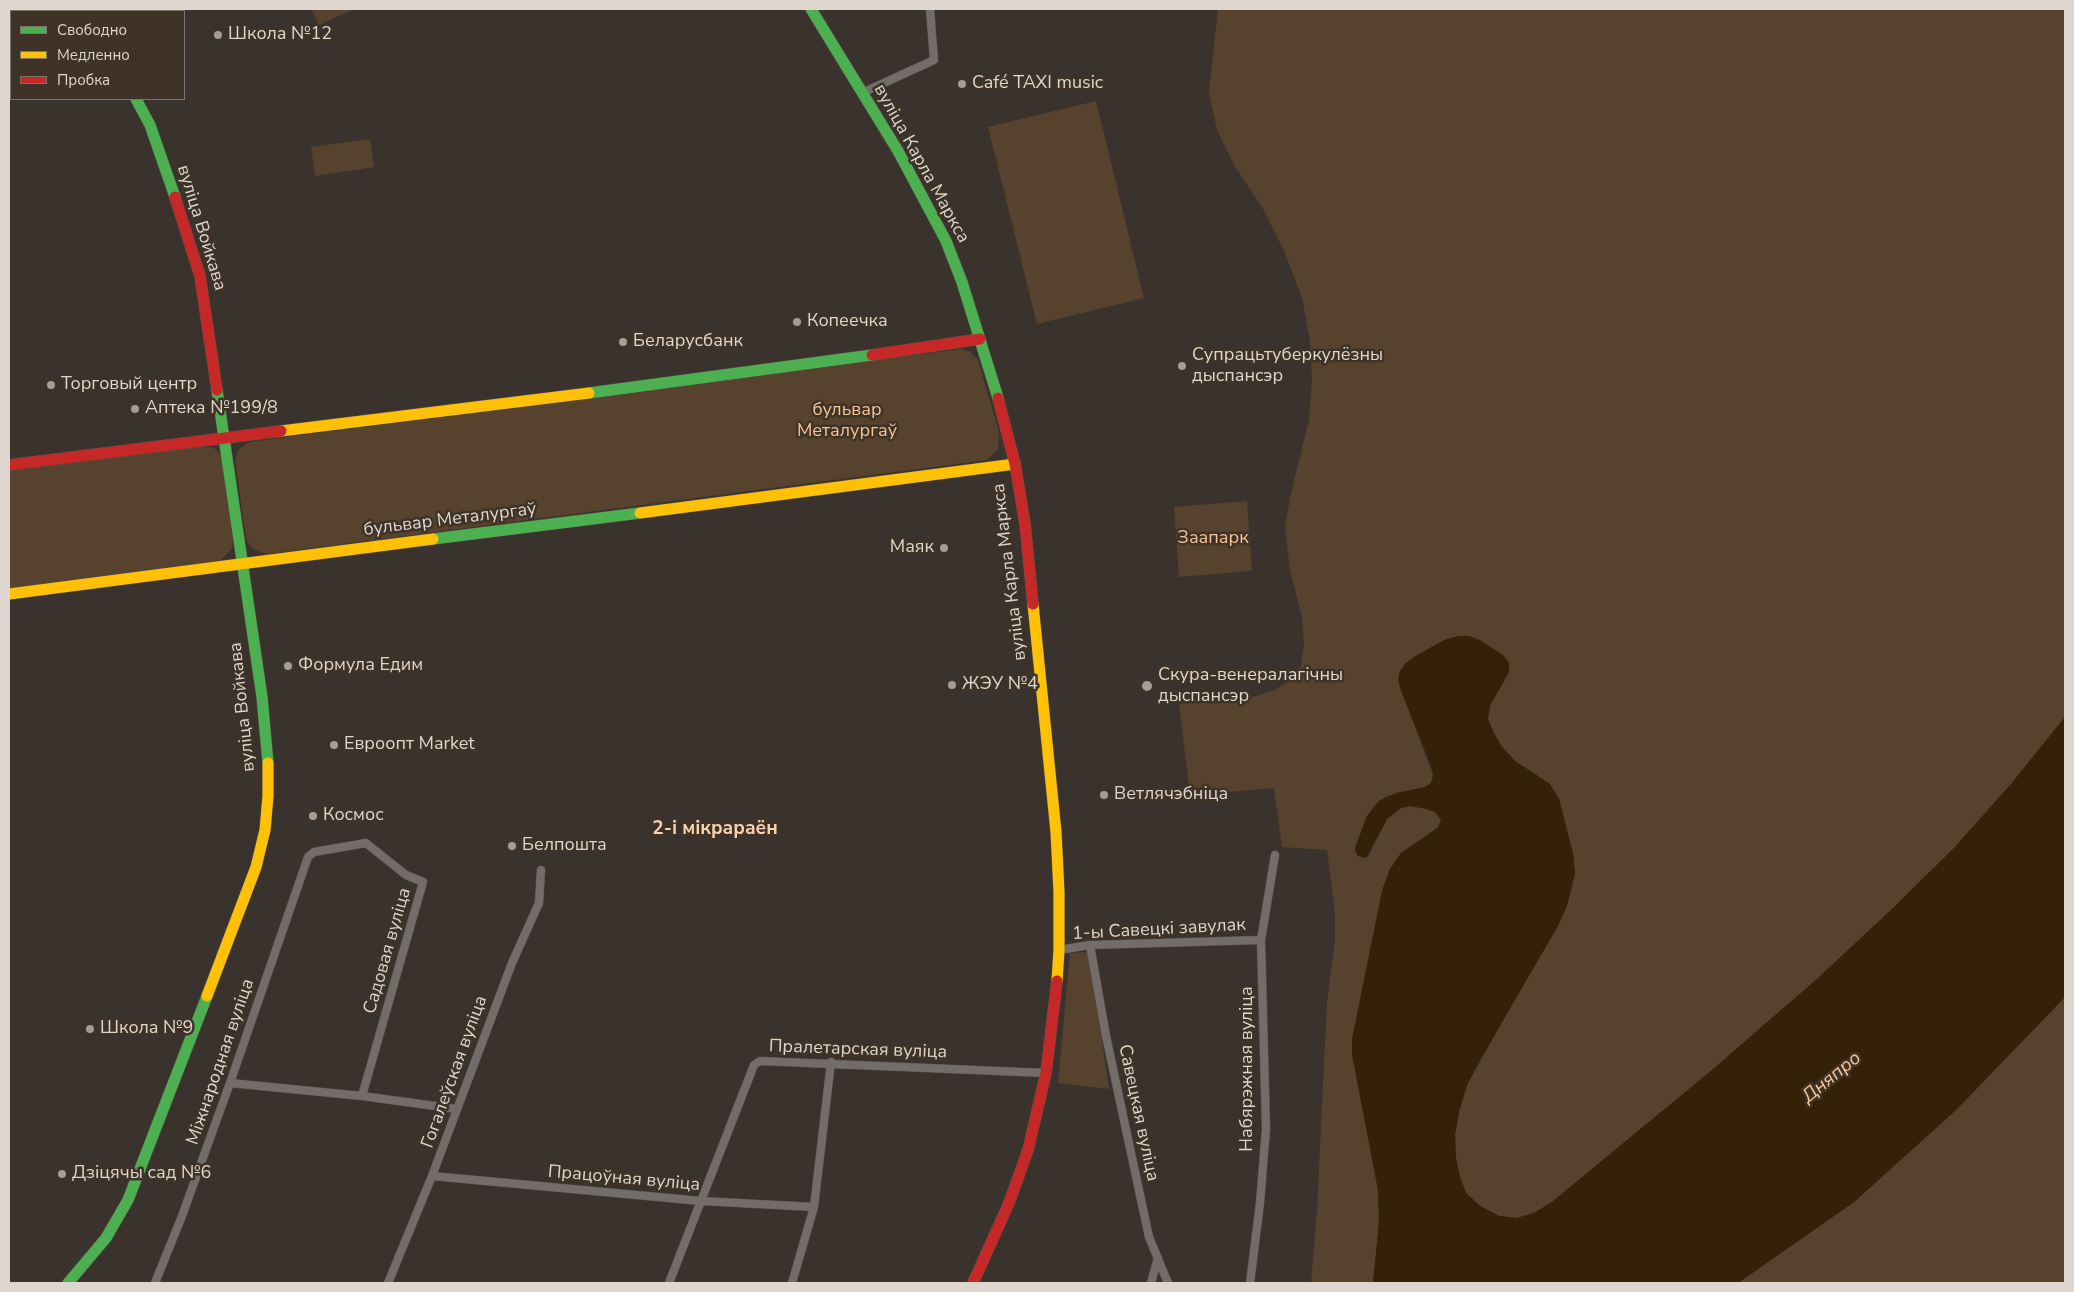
<!DOCTYPE html>
<meta charset="utf-8">
<style>
body{margin:0}
#map{position:relative;width:2074px;height:1292px;overflow:hidden;background:#3a332d;font-family:"Nunito Sans",sans-serif}
canvas{display:block}
.frame{position:absolute;inset:0;border:10px solid #ded6cf;pointer-events:none}
.legend{position:absolute;left:10px;top:10px;width:175px;height:90px;box-sizing:border-box;background:#3f3328;border:1px solid #7f746b;margin:0;padding:6px 9px;list-style:none;font-size:15px;color:#ded6cf}
.legend li{display:flex;align-items:center;gap:10px;height:25px}
.legend b{width:25px;border:1px solid #7f746b}
</style>
<div id="map">
<canvas width="2074" height="1292"></canvas>
<div class="frame"></div>
<ul class="legend">
<li><b style="height:6px;background:#4caf50"></b>Свободно</li>
<li><b style="height:6px;background:#ffc107"></b>Медленно</li>
<li><b style="height:6px;background:#c62828"></b>Пробка</li>
</ul>
</div>
<script>
const ctx = document.querySelector('canvas').getContext('2d');
ctx.lineJoin = 'round';
function paint(path, color) { ctx.fillStyle = color; ctx.fill(path, 'evenodd'); }
const poly = rows => new Path2D(rows.map(r => 'M' + r).join(''));
function trace(path, color, width, dash) { ctx.strokeStyle = color; ctx.lineWidth = width; ctx.lineCap = dash ? 'butt' : 'round'; ctx.setLineDash(dash || []); ctx.stroke(path); }
function drawText(font, color, halo, rows, align = 'center') {
  ctx.font = font + ' "Nunito Sans",sans-serif'; ctx.lineWidth = 5; ctx.setLineDash([]); ctx.textBaseline = 'middle'; ctx.strokeStyle = halo; ctx.fillStyle = color; for (const [text, x, y, turn = 0] of rows) {
    ctx.save(); ctx.translate(x, y); ctx.rotate((+turn || 0) * Math.PI / 180); ctx.textAlign = isNaN(turn) ? turn : align; if (halo) ctx.strokeText(text, 0, 0); ctx.fillText(text, 0, 0); ctx.restore();
  }
}
paint(poly([
 [311,9,354,9,319,25],
 [1218,9,2065,9,2065,717,2011,784,1954,848,1892,909,1817,979,1712,1070,1552,1202,1534,1213,1517,1218,1499,1216,1480,1206,1466,1193,1460,1177,1456,1158,1455,1135,1459,1112,1467,1085,1567,906,1575,873,1573,854,1559,799,1535,773,1516,762,1502,747,1494,733,1488,719,1490,705,1505,680,1433,646,1406,663,1400,671,1398,680,1433,776,1431,783,1425,787,1387,796,1379,801,1367,816,1356,844,1355,853,1362,858,1369,855,1387,819,1401,808,1410,806,1427,809,1435,812,1441,820,1438,827,1401,853,1390,869,1382,891,1352,1040,1352,1054,1378,1190,1379,1223,1373,1283,1311,1283,1317,1210,1327,1002,1335,941,1335,914,1327,850,1282,847,1274,788,1190,795,1179,704,1253,697,1275,690,1291,680,1301,665,1304,645,1302,617,1290,570,1285,528,1291,493,1309,420,1312,380,1310,341,1302,298,1285,253,1263,209,1234,165,1217,130,1209,93],
 [1096,101,1144,298,1037,324,988,127],
 [370,139,374,167,315,176,311,147],
 [961,349,970,352,978,360,999,432,998,449,987,460,266,554,255,550,250,546,246,538,235,460,238,450,249,442],
 [203,446,214,448,223,457,233,542,232,548,224,557,219,561,9,588,9,471],
 [1247,501,1252,571,1179,577,1174,507],
 [1089,952,1109,1089,1058,1083,1070,953],
 [2065,997,2065,1283,1738,1283,1854,1202,1956,1110]
]), '#57422d');
paint(poly([
 [1459,636,1469,636,1480,640,1503,655,1509,663,1509,672,1490,705,1488,719,1494,733,1502,747,1516,762,1550,784,1559,799,1573,854,1575,873,1567,906,1558,926,1480,1060,1467,1085,1459,1112,1455,1135,1456,1158,1460,1177,1466,1193,1480,1206,1499,1216,1517,1218,1534,1213,1552,1202,1712,1070,1817,979,1892,909,1954,848,2011,784,2065,717,2065,997,1956,1110,1854,1202,1738,1283,1373,1283,1379,1223,1378,1190,1352,1054,1352,1040,1382,891,1390,869,1401,853,1438,828,1441,820,1435,812,1427,809,1410,806,1401,808,1387,819,1366,858,1358,856,1355,849,1367,816,1379,801,1396,793,1425,787,1431,783,1433,776,1432,768,1401,691,1398,680,1400,671,1406,663,1414,657,1446,639]
]), '#352008');
const street = poly([
 [862,93,934,60,930,9],
 [1090,945,1106,1036,1149,1237,1168,1283],
 [1059,950,1090,945,1261,940],
 [230,1083,362,1096,457,1109],
 [432,1176,701,1201,814,1207],
 [155,1283,182,1216,230,1083,308,857,314,852,366,843,406,875,423,882,362,1096],
 [388,1283,432,1176,512,963,539,903,541,870],
 [669,1283,754,1065,760,1061,1046,1073],
 [792,1283,814,1207,831,1062],
 [1151,1283,1158,1258],
 [1250,1283,1260,1203,1266,1129,1261,940,1275,855]
]);
const fast = poly([
 [811,9,898,151,946,241,962,282,998,398],
 [136,99,150,125,175,197],
 [217,390,262,697,268,763],
 [589,393,872,355],
 [433,539,640,513],
 [68,1283,106,1238,128,1200,207,996]
]);
const slow = poly([
 [81,9,83,11],
 [281,431,589,393],
 [640,513,1015,464],
 [9,594,433,539],
 [1033,604,1056,832,1059,892,1059,950,1057,981],
 [207,996,256,867,265,830,268,796,268,763]
]);
const jam = poly([
 [175,197,200,276,217,390],
 [872,355,980,339],
 [998,398,1015,464,1025,524,1033,604],
 [9,465,281,431],
 [973,1283,1009,1203,1028,1150,1046,1073,1057,981]
]);
trace(street, '#56504b', 9);
trace(fast, '#56504b', 12);
trace(slow, '#56504b', 12);
trace(jam, '#56504b', 12);
trace(street, '#726d68', 8);
trace(fast, '#4caf50', 11);
trace(slow, '#ffc107', 11);
trace(jam, '#c62828', 11);
for (const [x, y, r, color] of [
 [218,35,5,"#a59d96"],
 [962,84,5,"#a59d96"],
 [797,322,5,"#a59d96"],
 [623,342,5,"#a59d96"],
 [1182,366,5,"#a59d96"],
 [51,385,5,"#a59d96"],
 [135,409,5,"#a59d96"],
 [944,548,5,"#a59d96"],
 [288,666,5,"#a59d96"],
 [952,685,5,"#a59d96"],
 [1147,686,6,"#a59d96"],
 [334,745,5,"#a59d96"],
 [1104,795,5,"#a59d96"],
 [313,816,5,"#a59d96"],
 [512,846,5,"#a59d96"],
 [90,1029,5,"#a59d96"],
 [62,1174,5,"#a59d96"]
]) { const dot = new Path2D(); dot.arc(x, y, r, 0, 2 * Math.PI); ctx.fillStyle = color; ctx.fill(dot); trace(dot, '#3f3328', 2); }
drawText('18px', '#ded6cf', '#3f3328', [
 ["Школа №12",228,35],
 ["Café TAXI music",972,84],
 ["Копеечка",807,322],
 ["Беларусбанк",633,342],
 ["Супрацьтуберкулёзны",1192,356],
 ["дыспансэр",1192,377],
 ["Торговый центр",61,385],
 ["Аптека №199/8",145,409],
 ["Маяк",934,548,"right"],
 ["Формула Едим",298,666],
 ["Скура-венералагічны",1158,676],
 ["дыспансэр",1158,697],
 ["ЖЭУ №4",962,685],
 ["Евроопт Market",344,745],
 ["Ветлячэбніца",1114,795],
 ["Космос",323,816],
 ["Белпошта",522,846],
 ["Школа №9",100,1029],
 ["Дзіцячы сад №6",72,1174]
], 'left');
drawText('18px', '#ded6cf', '#3f3328', [
 ["вуліца Карла Маркса",921,164,61],
 ["вуліца Войкава",201,228,73],
 ["бульвар Металургаў",450,520,-7],
 ["вуліца Карла Маркса",1010,572,-97],
 ["вуліца Войкава",243,707,-96],
 ["1-ы Савецкі завулак",1159,930,-3],
 ["Садовая вуліца",388,951,-74],
 ["Пралетарская вуліца",858,1050,2],
 ["Міжнародная вуліца",221,1062,-71],
 ["Набярэжная вуліца",1248,1069,-90],
 ["Гогалеўская вуліца",455,1072,-70],
 ["Савецкая вуліца",1138,1113,78],
 ["Працоўная вуліца",624,1179,5]
]);
drawText('18px', '#f5c395', '#3f3328', [
 ["бульвар",847,411],
 ["Металургаў",847,432],
 ["Заапарк",1213,539]
]);
drawText('bold 19px', '#f8d3b2', '#3f3328', [
 ["2-і мікрараён",715,829]
]);
drawText('italic 19px', '#f8c698', '#3f3328', [
 ["Дняпро",1832,1078,-39]
]);
</script>
